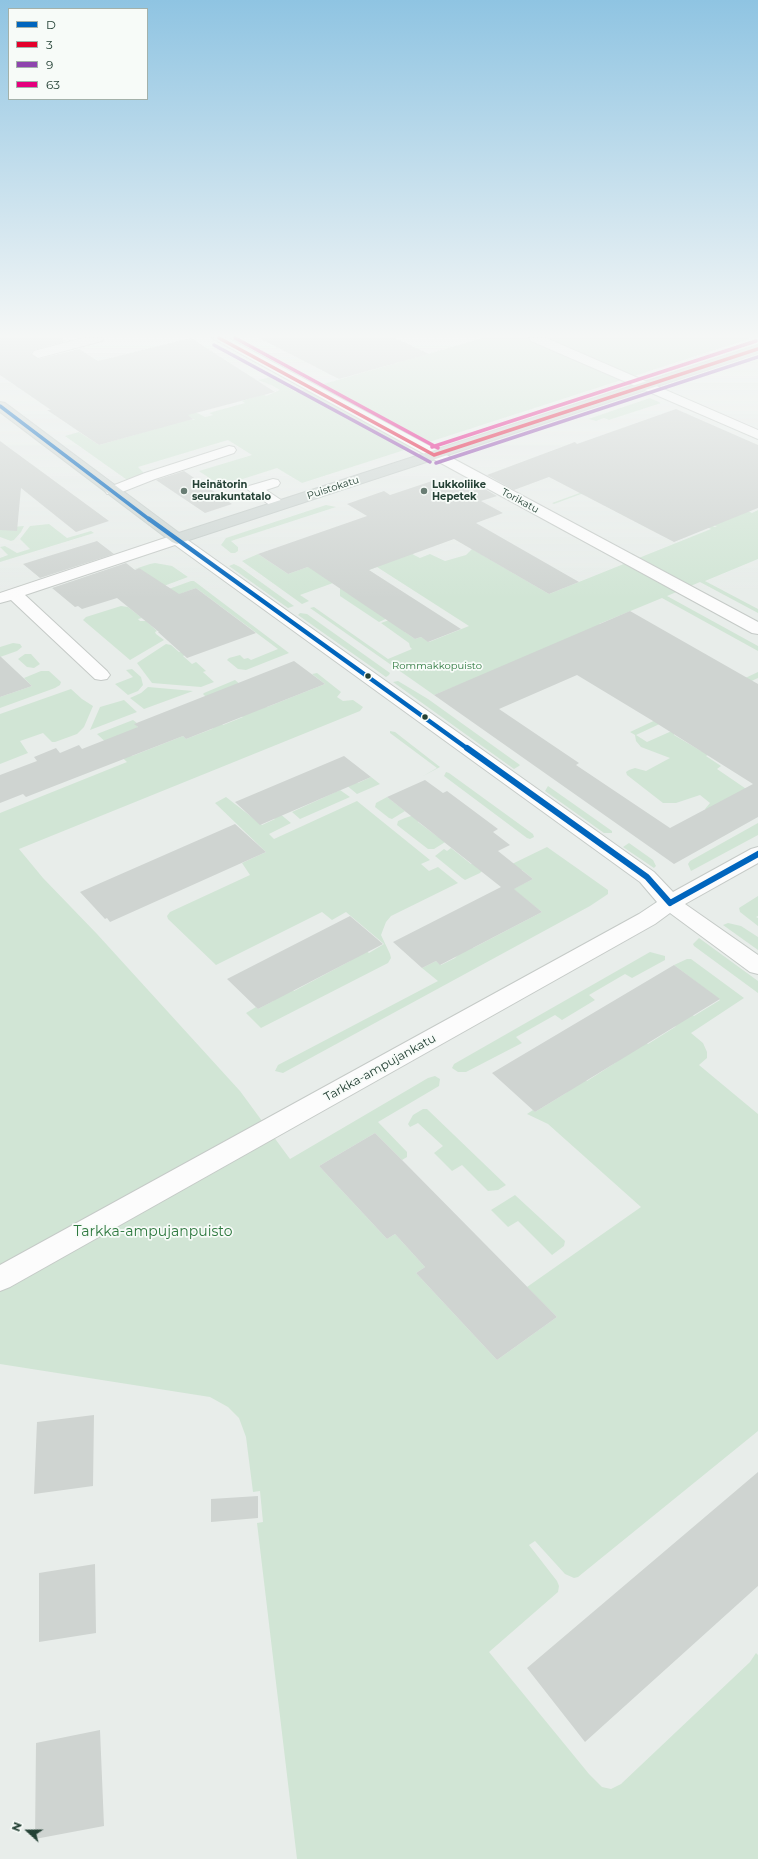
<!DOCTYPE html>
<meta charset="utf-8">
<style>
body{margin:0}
#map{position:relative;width:758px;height:1859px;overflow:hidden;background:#e8edea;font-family:Montserrat,sans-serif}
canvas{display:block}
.legend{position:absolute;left:8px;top:8px;width:140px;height:92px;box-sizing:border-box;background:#f7fbf8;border:1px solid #a3b1aa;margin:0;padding:5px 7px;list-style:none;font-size:12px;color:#244135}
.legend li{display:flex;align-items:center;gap:8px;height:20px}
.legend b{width:20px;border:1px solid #a3b1aa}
.north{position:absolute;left:8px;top:1811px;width:40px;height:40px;-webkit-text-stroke:3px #f7fbf8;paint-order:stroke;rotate:291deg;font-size:11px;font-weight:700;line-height:16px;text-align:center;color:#244135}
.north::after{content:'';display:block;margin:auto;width:14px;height:18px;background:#244135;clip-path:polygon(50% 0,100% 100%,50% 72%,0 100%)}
</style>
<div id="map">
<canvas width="758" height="1859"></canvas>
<ul class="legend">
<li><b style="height:5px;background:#0065bd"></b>D</li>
<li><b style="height:5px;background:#e4002b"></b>3</li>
<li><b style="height:5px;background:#8e44ad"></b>9</li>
<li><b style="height:5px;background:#e5007d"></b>63</li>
</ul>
<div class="north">N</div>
</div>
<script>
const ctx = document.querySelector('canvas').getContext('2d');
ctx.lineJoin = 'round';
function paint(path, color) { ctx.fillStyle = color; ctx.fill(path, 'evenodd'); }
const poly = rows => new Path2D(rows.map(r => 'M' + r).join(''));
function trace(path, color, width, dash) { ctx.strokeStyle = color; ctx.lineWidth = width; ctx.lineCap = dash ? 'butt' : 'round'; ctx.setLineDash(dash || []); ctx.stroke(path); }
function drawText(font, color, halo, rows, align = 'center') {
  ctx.font = font + ' Montserrat,sans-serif'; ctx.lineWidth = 3.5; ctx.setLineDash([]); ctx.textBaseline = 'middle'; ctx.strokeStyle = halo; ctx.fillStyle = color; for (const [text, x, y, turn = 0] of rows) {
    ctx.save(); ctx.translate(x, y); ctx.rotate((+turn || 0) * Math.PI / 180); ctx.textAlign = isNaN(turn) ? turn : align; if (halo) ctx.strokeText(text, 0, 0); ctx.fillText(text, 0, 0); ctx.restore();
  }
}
paint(poly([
 [483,338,752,338,302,483,277,468,221,486,199,471,252,455,228,440,138,467,145,474,130,482,65,436,79,432,99,445,190,419,195,420,169,404,182,405,205,417,213,415,209,413,245,403,242,401,264,394,266,396,280,390,271,385,258,380,267,378,270,377,296,392],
 [650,398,661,403,609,420,604,418,596,421,588,419],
 [674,453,682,457,678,458,685,462,676,466,670,463,654,469,676,479,684,480,713,494,710,497,737,510,744,509,752,513,758,510,758,559,705,581,758,609,758,613,700,582,667,596,758,646,758,651,662,598,599,624,679,671,651,684,658,688,655,695,638,694,556,644,481,676,488,684,472,691,461,684,434,695,310,608,314,607,388,659,412,649,410,647,409,643,381,623,392,619,410,630,405,632,415,639,421,637,429,642,469,626,377,567,300,595,309,601,302,604,242,561,258,554,288,574,376,543,358,532,365,529,360,525,364,524,386,537,421,525,435,533,440,537,406,549,414,555,420,558,430,554,445,561,466,555,472,549,549,594,711,529,696,521,700,520,715,527,717,527,687,512,696,508,704,512,713,508,702,503,685,510,644,490,662,483,691,496,697,492,648,469,554,504,552,503,602,485,587,477,582,478,568,471,590,463,588,461,595,459,617,470,629,466,638,470,643,468,631,462,618,469,597,458,602,458,616,454,623,455,637,462,644,459,651,461],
 [326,505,336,507,231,541,238,547,238,551,235,553,231,553,221,545,226,538],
 [49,524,67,538,91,531,94,533,0,562,0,558,8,555,0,547,5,546,17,553,30,549,20,539,30,526],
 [24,526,21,532,14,540,11,541,0,537,0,528],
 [155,563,172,566,188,577,153,590,139,568,55,595,150,564],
 [234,564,240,567,294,606,288,608,229,566],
 [191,581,194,581,289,653,246,670,238,669,227,660,229,658,240,655,244,659,248,658,251,660,278,649,196,588,172,597,155,594],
 [340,587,390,617,379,622,340,596],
 [121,606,128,607,142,618,138,619,140,621,146,621,157,631,155,632,156,634,164,640,130,660,83,620,86,617],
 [300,613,307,614,390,673,389,675,386,677,298,615],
 [13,643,20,644,22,647,17,651,0,657,0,647],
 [166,644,171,645,179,652,194,646,199,649,183,656,192,664,196,662,206,671,203,672,214,682,201,687,152,683,137,663],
 [25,654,31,654,40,664,34,668,27,667,18,659],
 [132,669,141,677,143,685,138,691,128,695,115,684,133,677,126,670],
 [41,671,49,671,61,682,60,685,55,688,0,708,0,697,32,686,24,678],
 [758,672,758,678,636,735,647,742,674,730,674,735,701,751,752,726,742,737,706,756,721,766,717,769,758,797,736,829,705,809,710,803,700,795,676,803,663,803,627,775,626,772,629,770,635,768,646,771,670,758,641,747,636,741,635,735,630,732],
 [317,673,341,692,337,697,343,701,353,700,363,707,360,711,19,849,43,878,97,934,240,1091,290,1159,428,1078,435,1076,440,1079,439,1086,378,1122,407,1152,407,1157,402,1160,375,1133,319,1166,387,1239,395,1234,425,1267,416,1273,497,1360,557,1317,527,1287,641,1207,548,1124,527,1114,533,1110,535,1112,566,1093,580,1075,587,1081,615,1063,641,1038,648,1044,675,1027,686,1010,694,1016,720,1000,674,965,687,959,691,959,744,998,691,1033,703,1043,707,1052,707,1058,699,1065,758,1114,758,1431,578,1577,574,1578,565,1574,535,1541,529,1545,557,1581,559,1586,558,1592,489,1652,589,1774,602,1787,611,1789,621,1784,750,1662,756,1653,758,1655,758,1859,297,1859,257,1523,263,1522,260,1491,253,1492,246,1437,239,1418,228,1407,210,1397,0,1364,0,813,127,762,97,734,133,720,137,723,135,724,138,727,119,745,132,756,183,736,186,739,212,729,220,721,223,725,243,717,205,696,203,694,204,693,235,680,267,707,325,684,312,674],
 [398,681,428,699,520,765,519,766,514,769,393,682],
 [148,687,193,691,144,709,130,698,141,693],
 [71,689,82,699,93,706,84,727,77,734,55,742,52,742,43,733,20,741,28,753,0,764,0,714],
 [124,700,137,712,90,730,100,707],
 [390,731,395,732,440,767,423,776,437,768,390,733],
 [446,772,449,773,533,834,534,837,530,839,527,838,444,776],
 [371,777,380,784,357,794,345,784,355,780,358,783],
 [548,786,612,831,612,833,604,833,545,791],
 [340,790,350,797,300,819,292,812],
 [226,797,262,825,275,819,272,816,279,813,291,823,269,834,274,839,357,801,430,860,421,864,429,871,438,867,458,883,391,916,386,922,381,935,390,954,391,958,388,963,261,1028,246,1013,256,1007,258,1009,273,1001,289,986,294,991,350,961,363,948,369,953,384,944,346,912,332,920,322,912,216,965,168,919,167,916,170,912,250,875,242,863,266,852,215,803],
 [387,797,405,811,392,819,389,818,375,807,376,803],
 [417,814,418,822,438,837,444,834,450,839,434,849,428,849,397,825,398,821,405,818],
 [758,823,758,835,691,871,688,864,690,861],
 [629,843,653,860,656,866,654,868,623,847],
 [547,847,608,890,608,894,590,906,283,1073,275,1071,278,1065,438,981,422,968,436,961,441,965,455,958,468,944,473,948,542,912,513,889,533,879,522,870,518,871,510,865],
 [451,848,471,864,477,861,484,869,480,873,465,880,462,878,435,856,444,849,447,851],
 [758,896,758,916,756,917,758,918,758,926,740,912,739,908],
 [728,923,741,926,758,937,758,950,723,925],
 [699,938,758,981,758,993,694,946,693,944],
 [650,952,665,956,665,960,632,978,625,974,589,995,595,1000,562,1020,555,1015,516,1037,522,1043,466,1072,458,1072,452,1068,454,1064],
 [423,1109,427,1109,506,1185,498,1190,488,1191,462,1165,452,1171,434,1153,443,1146,418,1123,410,1127,408,1124,413,1115],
 [515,1195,565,1241,564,1246,552,1255,518,1221,508,1227,491,1210]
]), '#d1e5d5');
paint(poly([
 [0,338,62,338,66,341,34,350,31,354,38,359,79,349,98,361,191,338,275,392,188,415,193,419,99,445,47,410,51,410,0,375],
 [259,338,395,338,429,354,339,379],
 [676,409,758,445,758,508,674,542,549,477,514,490,487,475,575,442,577,444],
 [0,441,109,521,76,532,21,488,17,531,0,530],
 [184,471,232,504,205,513,156,480],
 [432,481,446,489,471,481,497,496,481,501,503,513,476,523,579,582,549,594,454,539,369,570,461,629,428,642,421,637,415,639,308,567,288,574,258,554,367,516,347,504,384,491,390,495],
 [97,541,114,554,40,578,23,564],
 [126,563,135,570,139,568,179,594,196,588,256,633,187,658,158,632,159,632,117,598,82,609,78,606,75,607,52,588],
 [630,611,758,684,758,817,674,864,434,695],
 [577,675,653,721,753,784,670,828,576,765,579,763,499,709],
 [0,656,32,686,0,697],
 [294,661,325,684,186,739,183,736,26,797,23,794,0,803,0,775,37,761,34,757,56,748,60,753,79,745,82,749,138,727,134,724],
 [344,756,371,777,260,825,235,802],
 [425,780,443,793,447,791,498,829,493,832,510,845,498,851,533,879,514,889,542,912,440,965,436,961,422,968,393,942,501,887,387,797],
 [235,824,266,852,110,922,107,918,105,919,80,892],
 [350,916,383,944,258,1009,227,979],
 [674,965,720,999,535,1112,492,1073],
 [375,1133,406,1164,557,1317,497,1360,416,1273,425,1267,395,1234,387,1239,319,1166],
 [94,1415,93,1486,34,1494,37,1422],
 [758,1472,758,1586,585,1742,527,1668],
 [258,1496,258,1518,211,1522,211,1499],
 [95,1564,96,1633,39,1642,39,1573],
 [100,1730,104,1826,35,1839,36,1743]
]), '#cfd4d1');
const minor = poly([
 [83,338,104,338,102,341,38,358,32,354,34,351,83,338],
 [212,338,228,338,758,622,758,634,752,633,212,338],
 [529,338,546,338,758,430,758,439,531,341,529,338],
 [229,446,234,447,236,450,234,453,155,479,117,494,107,494,105,491,107,488,145,473,229,446],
 [273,479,278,480,280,483,278,486,266,490,284,502,286,505,284,508,274,508,247,489,249,486,273,479],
 [177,534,182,536,654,872,673,892,751,849,758,847,758,863,685,904,758,955,758,974,750,972,670,913,655,924,10,1287,0,1291,0,1265,639,914,657,902,640,882,175,545,25,595,107,671,110,675,107,679,101,680,95,679,11,600,0,603,0,593,177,534]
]);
const major = poly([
 [758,345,758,353,177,544,172,542,0,412,0,402,5,403,179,533,758,345]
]);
trace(minor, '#c5cac7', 2);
trace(major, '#c3cbc8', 2);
paint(minor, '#fcfcfc');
paint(major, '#cfd7d4');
trace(poly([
 [0,406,150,520]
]), '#0065bd', 3.5);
trace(poly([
 [149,519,468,749]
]), '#0065bd', 4.5);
trace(poly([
 [467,748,647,877,670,903],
 [670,903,758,854]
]), '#0065bd', 6);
trace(poly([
 [219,338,434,455],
 [434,455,758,349]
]), '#e4002b', 3.5);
trace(poly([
 [214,345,430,462],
 [436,463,758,357]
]), '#8e44ad', 3.5);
trace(poly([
 [235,338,438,448],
 [432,447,756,341]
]), '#e5007d', 3.5);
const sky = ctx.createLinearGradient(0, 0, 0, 599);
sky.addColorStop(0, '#8fc4e2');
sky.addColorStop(0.56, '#f5f7f6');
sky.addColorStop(1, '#f5f7f600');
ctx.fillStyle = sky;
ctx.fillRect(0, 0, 758, 599);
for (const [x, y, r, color] of [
 [184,491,4,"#697d74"],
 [424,491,4,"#697d74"],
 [368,676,3.5,"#244135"],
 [425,717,3.5,"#244135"]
]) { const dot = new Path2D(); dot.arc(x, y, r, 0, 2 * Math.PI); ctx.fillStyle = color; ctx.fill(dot); trace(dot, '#f7fbf8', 1.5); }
drawText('bold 10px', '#244135', '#f7fbf8', [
 ["Heinätorin",192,485],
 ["seurakuntatalo",192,497],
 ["Lukkoliike",432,485],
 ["Hepetek",432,497]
], 'left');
drawText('10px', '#244135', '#f7fbf8', [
 ["Puistokatu",333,488,-18],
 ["Torikatu",520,501,28]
]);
drawText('10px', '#2e793f', '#f7fbf8', [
 ["Rommakkopuisto",437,666]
]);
drawText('12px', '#244135', '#f7fbf8', [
 ["Tarkka-ampujankatu",380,1068,-29]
]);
drawText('14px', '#2e793f', '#f7fbf8', [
 ["Tarkka-ampujanpuisto",153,1232]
]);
</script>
